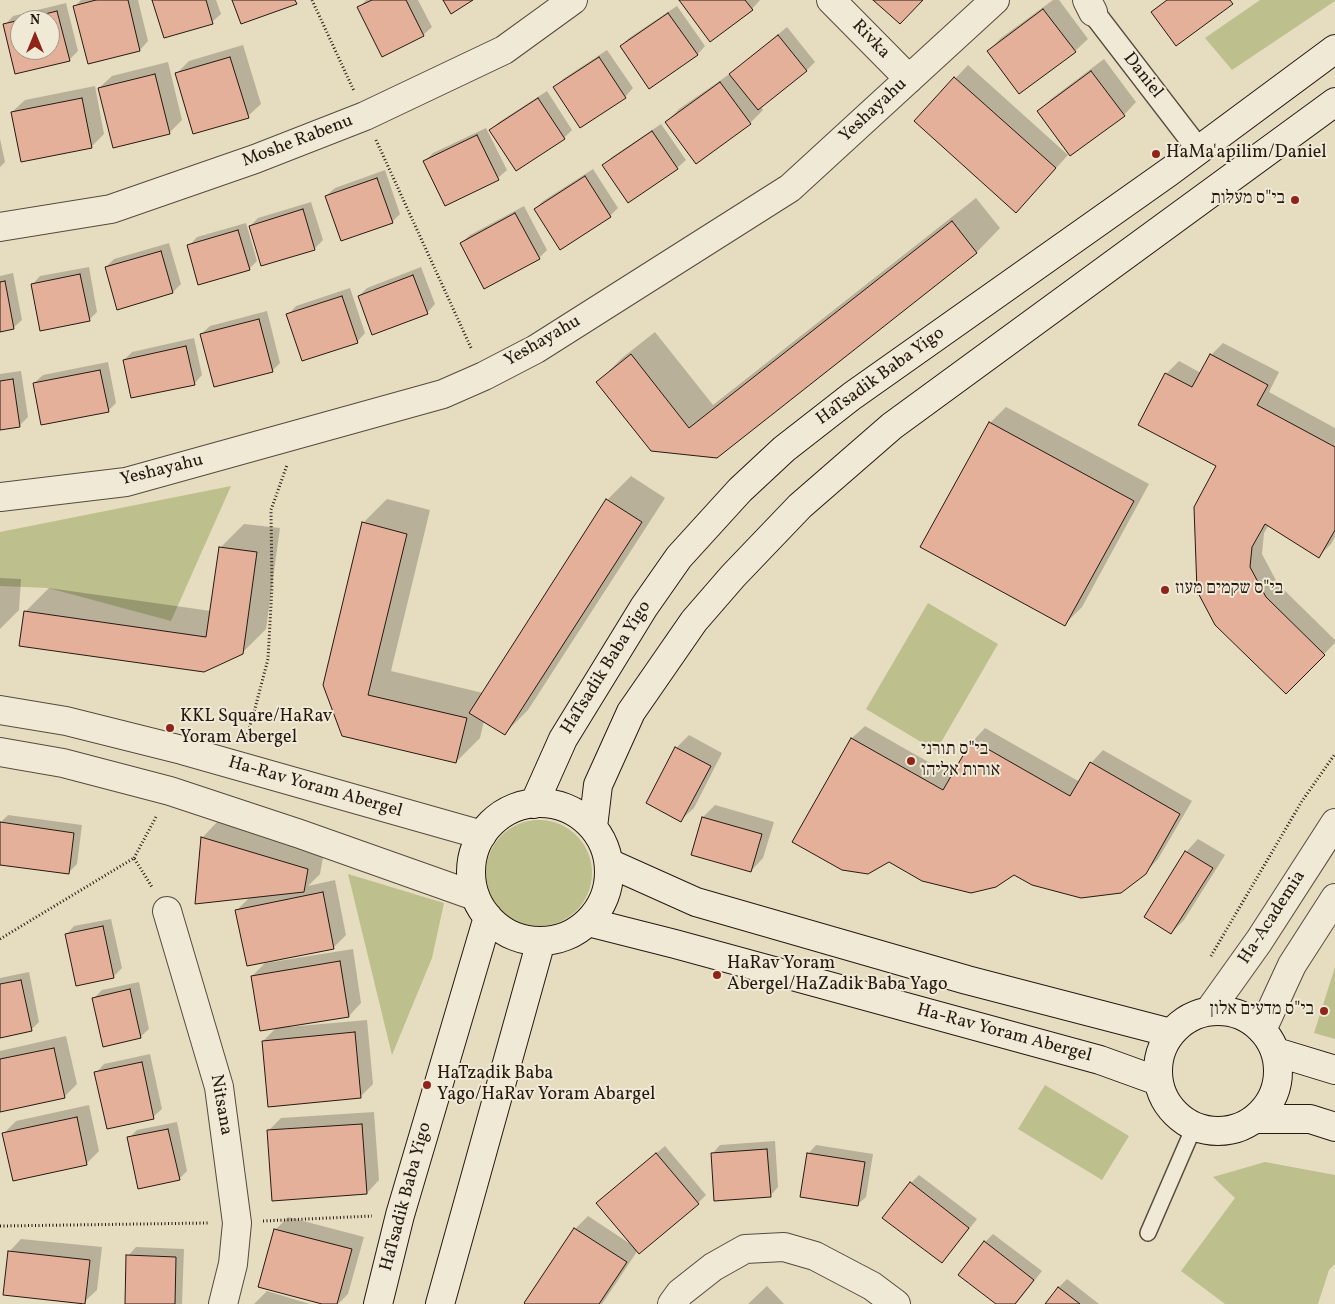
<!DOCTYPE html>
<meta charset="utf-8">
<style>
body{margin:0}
#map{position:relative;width:1335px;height:1304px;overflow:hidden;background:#e6ddc0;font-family:Vollkorn,serif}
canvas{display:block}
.north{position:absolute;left:10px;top:10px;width:50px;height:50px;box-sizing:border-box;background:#efe9d6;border:1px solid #9f9687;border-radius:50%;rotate:0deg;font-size:14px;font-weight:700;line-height:20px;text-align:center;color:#271911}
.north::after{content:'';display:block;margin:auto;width:18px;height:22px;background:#8f2418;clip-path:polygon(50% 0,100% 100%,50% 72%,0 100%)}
</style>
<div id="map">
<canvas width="1335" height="1304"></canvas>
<div class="north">N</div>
</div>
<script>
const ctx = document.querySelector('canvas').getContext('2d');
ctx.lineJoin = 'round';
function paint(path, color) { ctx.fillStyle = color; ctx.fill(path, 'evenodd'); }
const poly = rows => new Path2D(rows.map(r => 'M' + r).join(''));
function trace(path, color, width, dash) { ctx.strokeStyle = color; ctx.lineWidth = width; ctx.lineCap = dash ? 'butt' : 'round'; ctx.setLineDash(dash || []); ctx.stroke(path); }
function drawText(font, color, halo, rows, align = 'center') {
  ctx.font = font + ' Vollkorn,"Frank Ruhl Libre",serif'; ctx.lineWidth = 4; ctx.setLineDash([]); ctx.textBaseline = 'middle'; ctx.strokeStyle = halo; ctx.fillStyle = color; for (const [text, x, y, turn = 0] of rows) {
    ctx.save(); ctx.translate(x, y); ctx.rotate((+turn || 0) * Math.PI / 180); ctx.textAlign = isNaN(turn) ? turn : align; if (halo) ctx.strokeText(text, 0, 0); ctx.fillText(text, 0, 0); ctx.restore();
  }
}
paint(poly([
 [1260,0,1335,0,1335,1,1232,70,1205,38],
 [231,486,171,621,48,588,0,586,0,532],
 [928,603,998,644,936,751,866,709],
 '486 873a53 53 0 1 1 106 0a53 53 0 1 1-106 0Z',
 [348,874,444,903,432,958,392,1055],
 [1335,967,1335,1039,1314,1033],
 [1045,1085,1129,1136,1102,1180,1018,1129],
 [1265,1162,1335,1175,1335,1264,1329,1270,1318,1304,1225,1304,1181,1271,1235,1198,1213,1177]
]), '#bdbf8d');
paint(poly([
 [81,0,138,0,148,41,140,50,75,6],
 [153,0,216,0,221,14,212,22],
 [366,0,418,0,432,27,423,35,359,8],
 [681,0,760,0,752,9],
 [1053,0,1059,0,1088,39,1075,51,988,51,1001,38],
 [66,3,78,51,70,59,16,72,5,25,13,16],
 [20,20,50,20,50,50,20,50],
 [677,6,705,46,697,55,621,46,629,38],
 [787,27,815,62,807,70,761,107,763,110,750,123,696,162,666,122,679,109,734,71],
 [243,45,261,104,248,116,177,73,189,61],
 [607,50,633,88,625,97,555,88,563,79],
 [1104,59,1136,102,1124,115,1038,112,1051,99],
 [168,62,182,120,169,133,99,88,112,76],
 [968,65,1068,155,1028,199,915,121],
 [95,86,104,134,91,147,12,112,25,100],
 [547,91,572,130,564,138,490,130,499,122],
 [661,124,686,160,677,168,629,201,604,165,612,157],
 [486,128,507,170,498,178,445,205,424,162,433,153],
 [0,139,5,162,0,167],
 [593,169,618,208,610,216,535,209,543,201],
 [385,170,400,214,392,222,326,196,335,188],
 [976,198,1000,228,977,252,716,457,598,382,622,358,655,332,713,405],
 [311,202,323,240,314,249,250,226,258,218],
 [524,206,547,250,539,258,461,243,470,235],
 [246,223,257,261,249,269,189,246,197,237],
 [169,243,181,284,173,292,106,267,114,259],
 [89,267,97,312,89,320,32,285,40,276],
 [421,267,435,304,427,313,359,296,367,288],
 [13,273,22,320,13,328,0,331,0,276],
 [350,288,365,333,357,342,288,315,296,306],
 [267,311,280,363,272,371,201,334,210,326],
 [194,338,202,375,194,384,124,360,132,352],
 [1223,343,1279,372,1269,392,1335,428,1335,537,1331,544,1319,556,1269,525,1264,533,1262,554,1278,584,1335,640,1335,643,1286,692,1217,465,1166,374,1179,361,1201,373,1211,355],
 [108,362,116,403,108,411,34,383,43,375],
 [21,371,28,417,20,425,0,429,0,374],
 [1006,407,1149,484,1082,607,1065,624,990,423],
 [631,476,665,498,528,710,504,734,484,721,480,738,456,762,343,735,363,523,387,499,430,510,391,671,483,693,607,500],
 [244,524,280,528,266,629,242,653,25,612,49,588,211,611,220,548],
 [0,578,21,579,19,610,0,629],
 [865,726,953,776,973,741,985,728,1080,782,1091,763,1103,750,1192,801,1158,859,1145,873,1014,873,889,861,794,841,852,738],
 [689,735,722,753,694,808,681,820,676,748],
 [715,805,774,822,763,858,751,871,703,817],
 [8,815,82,825,77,864,68,873,0,863,0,823],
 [218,821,324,852,320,874,308,886,335,880,346,935,333,948,237,910,251,896,202,838],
 [1198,839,1225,855,1184,920,1171,933,1186,852],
 [111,919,122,968,113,977,66,935,74,926],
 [353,949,361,1003,349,1016,288,1025,288,1027,367,1020,373,1084,361,1096,263,1041,277,1027,252,976,266,962,266,963],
 [29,972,39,1022,31,1030,0,1036,0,978],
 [139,982,149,1029,140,1037,94,998,102,990],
 [66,1036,77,1084,64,1097,0,1111,0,1051],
 [150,1054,162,1109,153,1117,96,1073,104,1064],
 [89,1105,99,1151,86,1164,4,1133,16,1121],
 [374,1112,379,1180,367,1193,268,1131,281,1118],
 [177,1122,187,1171,179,1179,129,1138,137,1130],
 [775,1141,778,1187,770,1196,712,1154,720,1145],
 [816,1145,873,1154,866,1197,857,1205,808,1154],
 [665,1146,706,1195,698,1203,638,1250,602,1304,527,1304,525,1303,575,1229,588,1216,632,1245,606,1195],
 [919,1175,977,1219,950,1253,942,1262,911,1183],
 [288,1217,364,1237,348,1294,338,1304,327,1304,275,1230],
 [993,1234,1042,1271,1016,1304,998,1304,985,1242],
 [21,1239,102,1247,97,1290,84,1302,9,1252],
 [136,1247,184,1249,182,1304,126,1304,128,1256],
 [1067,1279,1099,1304,1046,1304,1058,1288],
 [767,1286,784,1304,748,1304],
 [267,1291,310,1304,254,1304]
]), '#0003');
const building = poly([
 [96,0,128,0,140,51,88,64,73,6,96,0],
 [152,0,206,0,213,24,164,38,152,0],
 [232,0,295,0,297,4,241,24,232,0],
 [372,0,406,0,424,36,382,57,357,7,372,0],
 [443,0,473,0,451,14,443,0],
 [679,0,745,0,753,10,710,42,679,0],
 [873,0,923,0,900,24,873,0],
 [1167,0,1230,0,1233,4,1176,46,1151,12,1167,0],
 [1043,9,1076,52,1019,94,987,51,1043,9],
 [57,11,70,61,15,74,3,24,20,20,20,50,50,50,50,20,21,20,57,11],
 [668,13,698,55,649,89,620,46,668,13],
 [778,35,807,71,758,110,729,74,778,35],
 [230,57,249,118,193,134,175,73,230,57],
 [599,57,626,98,580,128,553,87,599,57],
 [1091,71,1125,116,1070,156,1037,111,1091,71],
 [155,74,170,134,113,148,98,88,155,74],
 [954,77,1056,168,1016,213,914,121,954,77],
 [720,82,751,124,696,164,665,122,720,82],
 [82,98,92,148,21,162,11,112,82,98],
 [538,98,565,139,516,171,489,130,538,98],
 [652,131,678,169,628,203,602,165,652,131],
 [477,135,499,180,445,206,423,161,477,135],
 [585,176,611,217,560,250,534,209,585,176],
 [377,178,393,223,341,241,325,196,377,178],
 [303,209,315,250,261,266,249,226,303,209],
 [515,213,540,259,484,289,460,243,515,213],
 [952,221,977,253,717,458,651,451,596,382,631,354,689,428,952,221],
 [238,230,250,270,198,285,187,245,238,230],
 [161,251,173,293,117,310,105,267,161,251],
 [80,274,90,321,40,331,31,284,80,274],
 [413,275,428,314,372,335,358,296,413,275],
 [5,281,14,329,0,332,0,282,5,281],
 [342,296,358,343,302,361,286,314,342,296],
 [259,319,273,372,214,387,200,334,259,319],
 [186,346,195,385,131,398,123,360,186,346],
 [1210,354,1268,385,1257,405,1335,447,1335,530,1319,558,1265,524,1252,547,1250,567,1266,597,1325,655,1286,694,1215,625,1197,591,1194,507,1216,466,1138,425,1165,373,1192,387,1210,354],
 [100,370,109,412,41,425,33,383,100,370],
 [13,379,20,427,0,430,0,381,13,379],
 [989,422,1134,501,1065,626,920,547,989,422],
 [606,499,642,522,505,735,469,713,606,499],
 [362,522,407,534,368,695,467,718,456,763,342,736,323,685,362,522],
 [219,547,257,552,243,654,204,672,19,646,24,611,206,637,219,547],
 [851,738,943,790,972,740,1070,796,1090,762,1180,814,1146,874,1121,893,1081,898,1032,885,1014,875,996,887,971,893,922,881,889,862,868,874,842,870,792,842,851,738],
 [675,747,711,766,681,822,646,803,675,747],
 [702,817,762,834,751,872,691,855,702,817],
 [0,822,74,833,69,874,0,865,0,822],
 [201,837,308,869,304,892,195,904,201,837],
 [1185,851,1213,868,1171,934,1144,917,1185,851],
 [323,892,334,949,247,966,235,910,323,892],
 [103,926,114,978,76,986,65,934,103,926],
 [340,961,349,1017,260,1031,251,976,340,961],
 [21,980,32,1031,0,1038,0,984,21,980],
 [130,989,141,1038,103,1047,92,998,130,989],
 [355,1032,361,1098,268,1107,262,1041,355,1032],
 [54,1048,65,1098,0,1112,0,1059,54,1048],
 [142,1062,154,1119,107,1129,94,1072,142,1062],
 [77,1117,87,1165,13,1181,2,1133,77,1117],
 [362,1124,367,1194,272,1201,267,1130,362,1124],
 [168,1129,180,1180,138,1189,127,1137,168,1129],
 [767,1149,771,1197,714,1201,711,1153,767,1149],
 [656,1153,699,1204,639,1254,596,1203,656,1153],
 [807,1153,865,1162,858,1206,800,1197,807,1153],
 [910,1182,969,1228,942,1263,882,1218,910,1182],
 [574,1228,627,1262,599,1304,525,1304,524,1303,574,1228],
 [274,1229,352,1249,337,1304,322,1304,258,1287,274,1229],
 [984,1241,1034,1280,1015,1304,996,1304,958,1275,984,1241],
 [8,1251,90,1260,85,1304,3,1295,8,1251],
 [126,1255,176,1257,175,1304,125,1304,126,1255],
 [1058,1287,1080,1304,1045,1304,1058,1287]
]);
paint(building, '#e4b099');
trace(building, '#271911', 1);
const service = poly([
 [1148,1233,1194,1127]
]);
const pedestrian = poly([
 [1093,12,1199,150]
]);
const minor = poly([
 [831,0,909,79],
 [1087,0,1093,12],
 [0,227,111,209,255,159,365,116,504,50,573,0],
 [0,497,126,482,443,394,484,376,536,349,790,188,995,0],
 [167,911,219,1087,237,1223,233,1264,223,1304],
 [1209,1011,1259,941,1335,823],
 [1262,1030,1292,965,1335,898],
 [672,1304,680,1293,713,1267,745,1249,784,1247,815,1256,872,1286,896,1304]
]);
const tertiary = poly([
 [0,710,66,721,182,750,482,835],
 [0,752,63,763,170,791,300,834,475,896]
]);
const secondary = poly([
 '471 872a69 69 0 1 1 138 0a69 69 0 1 1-138 0Z',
 [534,804,563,739,644,607,679,557,740,490,784,449,852,396,1169,172,1335,49],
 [593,827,598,785,631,712,694,621,733,576,800,506,892,426,1335,102],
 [609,863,696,902,967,980,1171,1033],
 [588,922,675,944,1100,1060,1158,1081],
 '1158 1071a60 60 0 1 1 120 0a60 60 0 1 1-120 0Z',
 [1276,1052,1335,1070],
 [1255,1119,1310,1119,1335,1127],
 [378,1304,400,1215,488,917],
 [440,1304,541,941]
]);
trace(service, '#574a3d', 18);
trace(pedestrian, '#574a3d', 25);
trace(minor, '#574a3d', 30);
trace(tertiary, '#574a3d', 30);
trace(secondary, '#271911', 30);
trace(poly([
 [312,0,354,91],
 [376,140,472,350],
 [245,741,253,716,268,659,272,587,271,510,287,465],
 [134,858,156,817],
 [0,939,134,858,152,887],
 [1211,956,1302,801,1335,754],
 [263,1221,372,1216],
 [0,1226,209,1223]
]), '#271911', 3, [1, 2.5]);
trace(service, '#efe9d6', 15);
trace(pedestrian, '#efe9d6', 22);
trace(minor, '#efe9d6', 28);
trace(tertiary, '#efe9d6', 28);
trace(secondary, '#efe9d6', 28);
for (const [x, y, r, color] of [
 [1156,154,5,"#8f2418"],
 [1295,200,5,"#8f2418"],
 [1165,590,5,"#8f2418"],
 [170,728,5,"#8f2418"],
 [911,761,5,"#8f2418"],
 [717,975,5,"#8f2418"],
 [1324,1011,5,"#8f2418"],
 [427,1085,5,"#8f2418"]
]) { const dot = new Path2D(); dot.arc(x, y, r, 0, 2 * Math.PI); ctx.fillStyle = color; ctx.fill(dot); trace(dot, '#efe9d6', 2); }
drawText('18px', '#271911', '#efe9d6', [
 ["Rivka",870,40,46],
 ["Daniel",1142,76,52],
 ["Yeshayahu",874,111,-43],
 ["Moshe Rabenu",298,142,-21],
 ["Yeshayahu",543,342,-30],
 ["HaTsadik Baba Yigo",881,377,-36],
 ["Yeshayahu",162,471,-14],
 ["HaTsadik Baba Yigo",607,668,-58],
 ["Ha-Rav Yoram Abergel",315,788,16],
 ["Ha-Academia",1273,918,-57],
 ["Ha-Rav Yoram Abergel",1004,1034,15],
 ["Nitsana",220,1105,80],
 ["HaTsadik Baba Yigo",407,1197,-75]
]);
drawText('18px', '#271911', '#efe9d6', [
 ["HaMa'apilim/Daniel",1166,154],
 ["בי\"ס מעלות",1285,200,"right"],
 ["בי\"ס שקמים מעוז",1175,590],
 ["KKL Square/HaRav",180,718],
 ["Yoram Abergel",180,739],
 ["בי\"ס תורני",921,751],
 ["אורות אליהו",921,772],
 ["HaRav Yoram",727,965],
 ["Abergel/HaZadik Baba Yago",727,986],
 ["בי\"ס מדעים אלון",1314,1011,"right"],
 ["HaTzadik Baba",437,1075],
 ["Yago/HaRav Yoram Abargel",437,1096]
], 'left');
</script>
